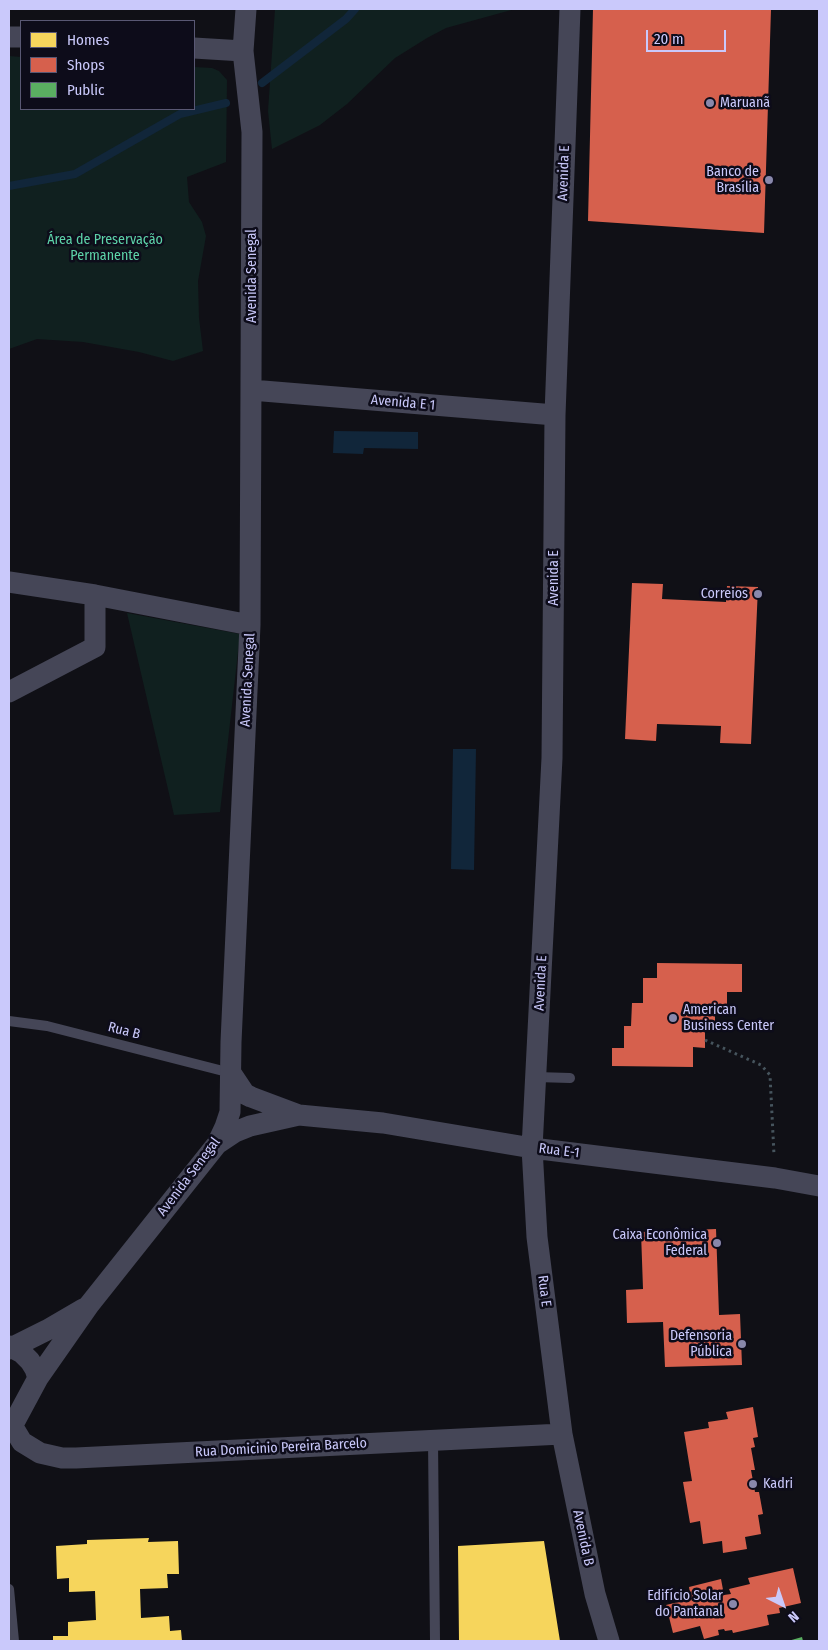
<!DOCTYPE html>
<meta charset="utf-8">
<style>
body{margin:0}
#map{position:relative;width:828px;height:1650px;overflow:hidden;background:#101016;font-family:"Fira Sans Condensed",sans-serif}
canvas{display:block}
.frame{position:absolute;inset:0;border:10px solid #cac9fb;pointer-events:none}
.legend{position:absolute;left:20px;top:20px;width:175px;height:90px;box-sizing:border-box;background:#0d0c1a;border:1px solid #595874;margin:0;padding:6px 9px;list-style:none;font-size:15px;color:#cac9fb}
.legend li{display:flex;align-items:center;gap:10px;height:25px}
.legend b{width:25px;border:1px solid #595874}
.north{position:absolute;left:758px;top:1580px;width:50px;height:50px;-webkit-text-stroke:4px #0d0c1a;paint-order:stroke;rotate:139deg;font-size:14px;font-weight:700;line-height:20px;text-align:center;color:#cac9fb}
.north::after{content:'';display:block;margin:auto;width:18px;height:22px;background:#cac9fb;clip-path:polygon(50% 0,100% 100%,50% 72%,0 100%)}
.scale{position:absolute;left:646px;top:30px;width:80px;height:22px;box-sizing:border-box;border:2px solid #cac9fb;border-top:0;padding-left:6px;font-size:15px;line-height:18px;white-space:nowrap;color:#cac9fb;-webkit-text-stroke:4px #0d0c1a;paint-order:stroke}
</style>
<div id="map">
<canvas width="828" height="1650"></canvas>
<div class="frame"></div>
<ul class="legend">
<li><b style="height:14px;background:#f6d55c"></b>Homes</li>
<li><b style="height:14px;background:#d6604d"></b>Shops</li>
<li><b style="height:14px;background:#5aae61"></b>Public</li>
</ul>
<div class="north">N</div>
<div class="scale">20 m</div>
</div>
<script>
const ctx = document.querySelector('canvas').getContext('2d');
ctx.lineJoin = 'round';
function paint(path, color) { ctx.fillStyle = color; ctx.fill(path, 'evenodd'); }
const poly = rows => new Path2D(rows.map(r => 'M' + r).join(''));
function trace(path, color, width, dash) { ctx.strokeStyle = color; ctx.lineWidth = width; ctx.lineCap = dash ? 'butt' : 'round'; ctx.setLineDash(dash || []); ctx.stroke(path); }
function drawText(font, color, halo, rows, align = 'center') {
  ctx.font = font + ' "Fira Sans Condensed",sans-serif'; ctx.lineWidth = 5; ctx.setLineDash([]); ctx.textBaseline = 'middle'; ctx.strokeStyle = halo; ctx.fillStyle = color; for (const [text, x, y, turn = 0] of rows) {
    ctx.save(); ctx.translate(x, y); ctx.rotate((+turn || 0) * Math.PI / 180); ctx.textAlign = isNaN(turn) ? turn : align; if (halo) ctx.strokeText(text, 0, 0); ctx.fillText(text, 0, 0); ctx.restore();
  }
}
paint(poly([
 [275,9,515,9,446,28,427,38,395,58,347,104,320,125,272,149,268,111],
 [9,56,21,57,21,109,194,109,194,67,212,68,219,71,227,80,226,162,187,177,189,202,202,222,206,236,198,281,199,318,203,351,173,361,139,352,83,342,37,339,9,349],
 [127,613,240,634,220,812,174,815]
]), '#10201f');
paint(poly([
 [334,431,418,432,418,449,364,448,363,454,333,453],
 [453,749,476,749,474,870,451,869]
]), '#11263a');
paint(poly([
 [149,1538,148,1542,178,1541,179,1574,167,1574,168,1588,140,1589,141,1618,169,1616,170,1631,181,1630,182,1641,53,1641,53,1636,68,1636,68,1622,96,1620,95,1591,69,1592,69,1578,57,1579,56,1546,87,1544,87,1540],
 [544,1541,560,1641,459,1641,458,1546]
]), '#f6d55c');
paint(poly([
 [593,9,771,9,764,233,588,221],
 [632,583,663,584,662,599,726,602,727,586,758,587,751,744,720,743,721,726,657,724,656,741,625,739],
 [657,963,742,964,742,992,727,992,727,1013,715,1012,715,1030,705,1030,705,1048,693,1047,693,1067,612,1066,612,1048,624,1048,624,1026,631,1026,632,1003,643,1003,643,978,657,978],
 [716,1229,719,1315,740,1314,742,1365,665,1367,663,1322,627,1323,626,1290,643,1289,641,1232],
 [753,1407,758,1437,753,1438,755,1447,751,1448,755,1470,751,1470,755,1492,759,1492,763,1514,758,1515,761,1534,745,1537,747,1549,723,1553,722,1541,703,1544,700,1521,690,1523,683,1482,692,1481,684,1432,709,1428,708,1422,728,1419,726,1412],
 [793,1568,801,1603,779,1608,780,1613,767,1615,769,1625,733,1633,732,1630,725,1631,724,1629,718,1630,719,1635,704,1639,700,1626,673,1633,666,1605,691,1599,689,1587,721,1579,724,1595,731,1594,729,1589,750,1584,748,1578]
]), '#d6604d');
paint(poly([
 [802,1637,803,1641,788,1641]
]), '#5aae61');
trace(poly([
 [262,83,346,19,355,9],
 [9,186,75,174,180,114,226,103]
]), '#11263a', 8);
trace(poly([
 [705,1040,761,1065,770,1075,774,1155]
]), '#46545d', 3, [2.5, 4]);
trace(poly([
 [9,1021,47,1026,231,1073],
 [536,1077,570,1078],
 [433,1440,435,1641],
 [9,1589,14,1641]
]), '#454657', 10);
trace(poly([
 [570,9,555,415,552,758,532,1148,537,1237,562,1434,595,1594,609,1641],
 [9,37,21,37],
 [194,48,243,51],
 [251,390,555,415],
 [9,582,95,595,250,625],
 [9,692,95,647,95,595],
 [231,1073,245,1094,251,1097,299,1115,383,1123,532,1148,775,1178,819,1186],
 [217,1144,235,1132,250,1126,299,1115],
 [9,1346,22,1353,30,1361,35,1369,38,1378],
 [9,1349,47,1330,83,1309],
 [13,1427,22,1442,40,1453,62,1458,76,1458,562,1434],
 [9,1432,38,1378,89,1305,217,1144,225,1127,230,1112,231,1042,250,625,252,132,243,51,246,9]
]), '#454657', 21);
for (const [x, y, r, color] of [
 [710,103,5,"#8988ab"],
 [769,180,5,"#8988ab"],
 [758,594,5,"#8988ab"],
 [673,1018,5,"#8988ab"],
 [717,1243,5,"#8988ab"],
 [742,1344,5,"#8988ab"],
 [753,1484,5,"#8988ab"],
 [733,1604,5,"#8988ab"]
]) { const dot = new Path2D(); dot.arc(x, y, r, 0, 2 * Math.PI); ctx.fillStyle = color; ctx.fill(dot); trace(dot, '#0d0c1a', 2); }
drawText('14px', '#cac9fb', '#0d0c1a', [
 ["Maruanã",720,103,"left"],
 ["Banco de",759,172],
 ["Brasília",759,188],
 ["Correios",748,594],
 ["American",683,1010,"left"],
 ["Business Center",683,1026,"left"],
 ["Caixa Econômica",707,1235],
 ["Federal",707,1251],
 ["Defensoria",732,1336],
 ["Pública",732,1352],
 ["Kadri",763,1484,"left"],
 ["Edifício Solar",723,1596],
 ["do Pantanal",723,1612]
], 'right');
drawText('14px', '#cac9fb', '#0d0c1a', [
 ["Avenida E",564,173,-88],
 ["Avenida Senegal",252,276,-90],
 ["Avenida E 1",403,403,5],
 ["Avenida E",554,578,-90],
 ["Avenida Senegal",248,680,-87],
 ["Avenida E",541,983,-87],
 ["Rua B",124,1031,14],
 ["Rua E-1",559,1151,7],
 ["Avenida Senegal",189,1177,-53],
 ["Rua E",544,1291,83],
 ["Rua Domicinio Pereira Barcelo",281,1448,-3],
 ["Avenida B",583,1538,78]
]);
drawText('14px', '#5dd3a9', '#0d0c1a', [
 ["Área de Preservação",105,240],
 ["Permanente",105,256]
]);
</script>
